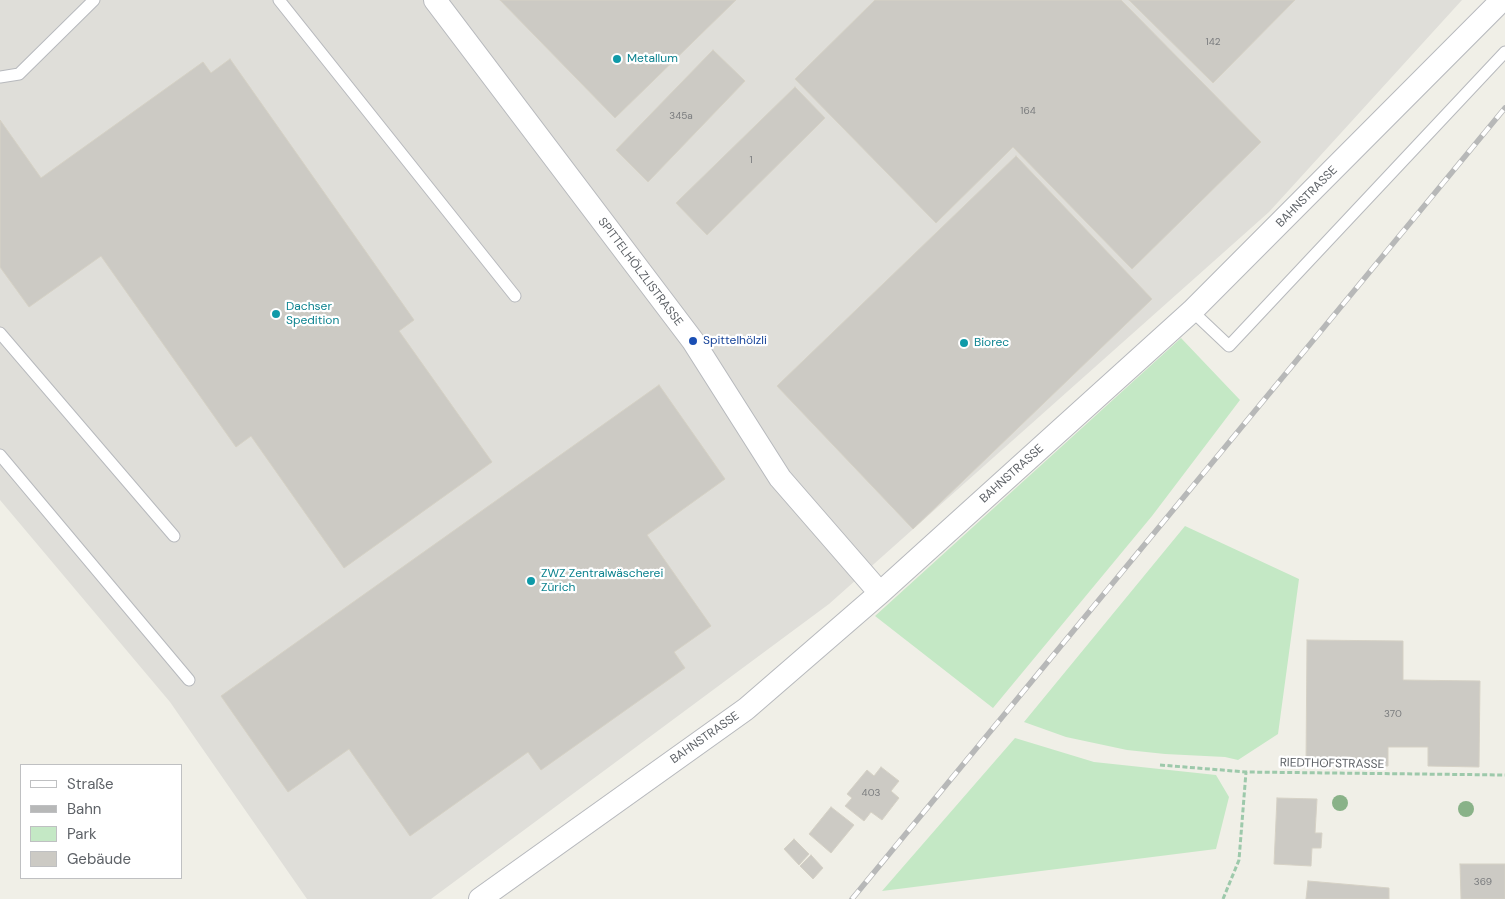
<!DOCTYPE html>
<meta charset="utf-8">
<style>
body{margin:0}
#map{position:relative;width:1505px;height:899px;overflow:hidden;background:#f0efe7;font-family:"DM Sans",sans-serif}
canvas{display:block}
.legend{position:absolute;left:20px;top:764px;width:162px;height:115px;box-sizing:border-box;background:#fff;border:1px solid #bfc0c2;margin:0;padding:6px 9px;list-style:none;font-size:15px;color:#5e6267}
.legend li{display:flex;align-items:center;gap:10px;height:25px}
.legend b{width:25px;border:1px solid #bfc0c2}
</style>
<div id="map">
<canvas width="1505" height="899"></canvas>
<ul class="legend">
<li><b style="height:6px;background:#fff"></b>Straße</li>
<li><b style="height:6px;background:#b7b8b8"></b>Bahn</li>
<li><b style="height:14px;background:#c4e8c5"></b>Park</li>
<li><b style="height:14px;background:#cccac4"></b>Gebäude</li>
</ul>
</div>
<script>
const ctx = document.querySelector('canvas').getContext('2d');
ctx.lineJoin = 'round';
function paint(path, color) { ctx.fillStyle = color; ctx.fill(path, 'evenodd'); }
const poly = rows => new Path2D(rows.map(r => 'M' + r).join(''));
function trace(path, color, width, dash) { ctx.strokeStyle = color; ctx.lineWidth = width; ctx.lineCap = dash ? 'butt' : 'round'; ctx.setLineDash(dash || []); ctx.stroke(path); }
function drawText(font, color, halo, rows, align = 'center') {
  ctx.font = font + ' "DM Sans",sans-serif'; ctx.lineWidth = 4.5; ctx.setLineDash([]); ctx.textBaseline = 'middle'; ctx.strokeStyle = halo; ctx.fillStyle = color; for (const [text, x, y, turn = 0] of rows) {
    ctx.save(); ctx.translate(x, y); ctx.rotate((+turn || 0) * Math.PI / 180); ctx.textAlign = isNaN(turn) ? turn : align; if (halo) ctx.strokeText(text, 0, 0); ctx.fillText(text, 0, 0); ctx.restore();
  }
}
paint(poly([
 [0,0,1462,0,1269,212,829,604,431,899,307,899,170,702,0,500]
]), '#dfded9');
paint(poly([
 [1181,338,1240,400,1152,516,993,708,875,616],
 [1185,526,1299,579,1278,734,1238,760,1225,757,1165,754,1127,750,1066,737,1024,722],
 [1015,738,1094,762,1216,775,1229,797,1216,849,882,891]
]), '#c4e8c5');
const building = poly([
 [500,0,736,0,615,118,500,0],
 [875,0,1121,0,1261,142,1132,269,1013,147,936,223,795,79,875,0],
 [1129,0,1295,0,1213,83,1129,0],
 [713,50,745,81,648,182,616,150,713,50],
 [230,59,414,320,399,331,492,462,344,568,251,436,236,447,101,256,29,307,0,267,0,120,41,178,203,62,211,73,230,59],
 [795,87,825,118,707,235,676,203,795,87],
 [1016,156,1152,299,913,529,777,386,1016,156],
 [659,385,725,479,647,535,711,626,674,652,685,668,541,770,528,752,410,836,349,749,288,792,221,696,659,385],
 [1307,640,1403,641,1403,680,1480,681,1479,767,1428,766,1428,747,1388,747,1388,766,1306,765,1307,640],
 [881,767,899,781,891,791,899,798,882,820,871,812,864,821,845,806,852,798,847,794,867,770,874,776,881,767],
 [1277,798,1317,799,1315,833,1322,833,1321,848,1312,848,1311,866,1274,864,1277,798],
 [831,807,854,825,831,853,809,834,831,807],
 [794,839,809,854,799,865,784,849,794,839],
 [811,855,823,868,813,879,800,866,811,855],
 [1460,864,1505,864,1505,899,1461,899,1460,864],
 [1308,881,1389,888,1389,899,1306,899,1308,881]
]);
paint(building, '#cccac4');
trace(building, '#d5d1c5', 1);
const service = poly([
 [279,0,515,296],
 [0,77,19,74,94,0],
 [1192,311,1229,346,1505,52],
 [0,333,174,536],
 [0,455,189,680]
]);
const minor = poly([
 [435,0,693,341,780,478,880,593],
 [480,899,746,709,880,593,1192,311,1502,0]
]);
trace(service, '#b7b9bd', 13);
trace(minor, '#b7b9bd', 24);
trace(poly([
 [1160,765,1246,772,1505,775],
 [1223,899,1239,860,1246,772]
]), '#9dc9ab', 3, [5, 2.5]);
trace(service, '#fff', 11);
trace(minor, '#fff', 22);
const rail = poly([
 [852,899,1505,108]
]);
trace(rail, '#b7b8b8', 5.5);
trace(rail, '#fff', 4, [11]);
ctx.fillStyle = '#89b288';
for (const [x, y] of [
 [1340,803],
 [1466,809]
]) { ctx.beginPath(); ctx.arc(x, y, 8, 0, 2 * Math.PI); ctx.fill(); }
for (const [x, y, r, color] of [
 [617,59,5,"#0f9aa8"],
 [276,314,5,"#0f9aa8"],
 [693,341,5,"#1a4fb4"],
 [964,343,5,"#0f9aa8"],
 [531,581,5,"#0f9aa8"]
]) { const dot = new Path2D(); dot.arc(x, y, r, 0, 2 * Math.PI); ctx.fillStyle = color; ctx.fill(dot); trace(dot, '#fff', 2); }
drawText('10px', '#7a7c7e', null, [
 ["142",1213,42],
 ["164",1028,111],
 ["345a",681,116],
 ["1",751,160],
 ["370",1393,714],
 ["403",871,793],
 ["369",1483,882]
]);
drawText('12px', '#0d838f', '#fff', [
 ["Metallum",627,59],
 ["Dachser",286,307],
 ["Spedition",286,321],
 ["Biorec",974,343],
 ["ZWZ Zentralwäscherei",541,574],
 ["Zürich",541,588]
], 'left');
drawText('12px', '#5e6267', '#fff', [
 ["BAHNSTRASSE",1307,197,-45],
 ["SPITTELHÖLZLISTRASSE",640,272,53],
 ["BAHNSTRASSE",1012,474,-42],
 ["BAHNSTRASSE",705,738,-35],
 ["RIEDTHOFSTRASSE",1332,764,1]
]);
drawText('12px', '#164399', '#fff', [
 ["Spittelhölzli",703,341]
], 'left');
</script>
